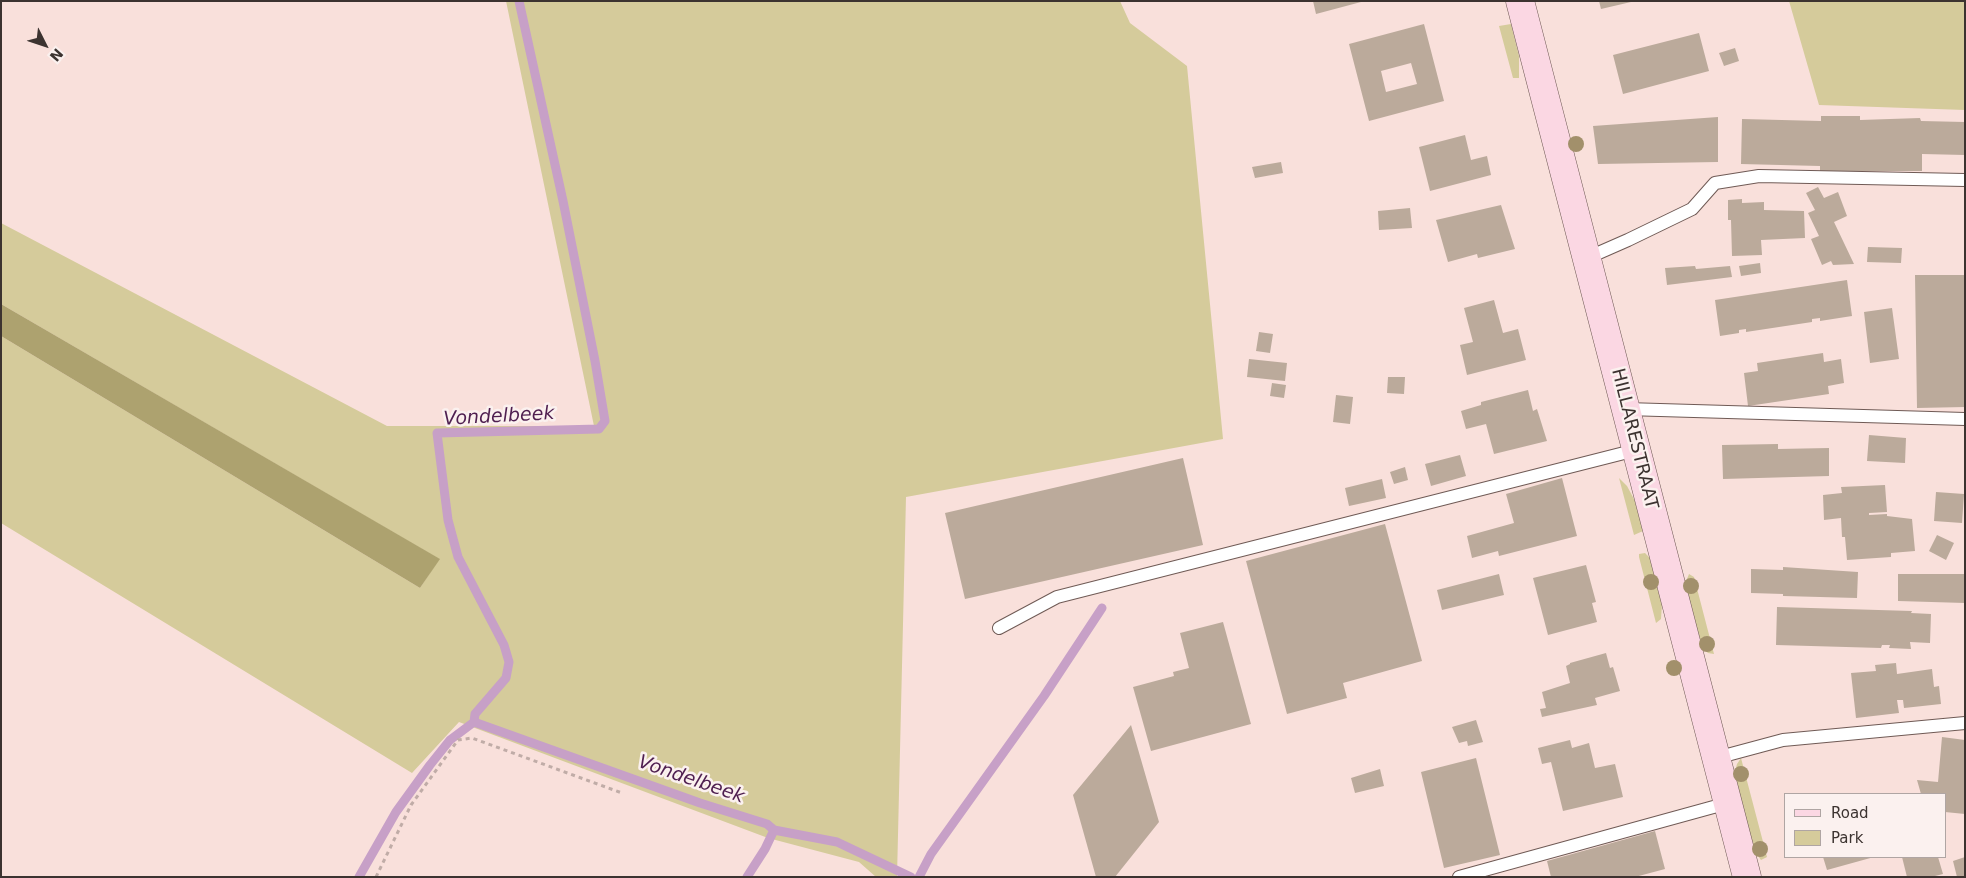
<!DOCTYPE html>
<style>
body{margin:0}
#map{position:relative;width:1966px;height:878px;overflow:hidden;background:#f9e0db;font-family:"DejaVu Sans",sans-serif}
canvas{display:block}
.frame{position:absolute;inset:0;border:2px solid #3c3330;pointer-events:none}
.legend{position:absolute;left:1784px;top:793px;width:162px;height:65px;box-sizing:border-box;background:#fbf1ef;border:1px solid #afa5a3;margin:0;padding:6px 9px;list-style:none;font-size:15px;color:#3c3330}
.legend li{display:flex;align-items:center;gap:10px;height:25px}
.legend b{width:25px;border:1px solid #afa5a3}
.north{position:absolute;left:20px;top:20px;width:50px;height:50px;-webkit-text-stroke:4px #fbf1ef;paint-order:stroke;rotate:131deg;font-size:14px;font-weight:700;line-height:20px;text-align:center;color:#3c3330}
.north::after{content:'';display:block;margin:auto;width:18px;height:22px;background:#3c3330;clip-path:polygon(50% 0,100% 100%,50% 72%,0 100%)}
</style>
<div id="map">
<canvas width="1966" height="878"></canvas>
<div class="frame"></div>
<ul class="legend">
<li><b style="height:6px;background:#fbd7e3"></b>Road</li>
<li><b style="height:14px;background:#d5cb9b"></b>Park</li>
</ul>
<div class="north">N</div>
</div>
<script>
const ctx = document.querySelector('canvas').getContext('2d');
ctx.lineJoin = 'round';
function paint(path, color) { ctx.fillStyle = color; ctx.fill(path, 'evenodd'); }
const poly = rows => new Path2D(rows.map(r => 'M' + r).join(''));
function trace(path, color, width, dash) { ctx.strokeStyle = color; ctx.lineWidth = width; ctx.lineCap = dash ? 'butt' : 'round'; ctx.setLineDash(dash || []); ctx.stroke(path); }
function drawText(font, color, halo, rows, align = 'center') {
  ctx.font = font + ' "DejaVu Sans",sans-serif'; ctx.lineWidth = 5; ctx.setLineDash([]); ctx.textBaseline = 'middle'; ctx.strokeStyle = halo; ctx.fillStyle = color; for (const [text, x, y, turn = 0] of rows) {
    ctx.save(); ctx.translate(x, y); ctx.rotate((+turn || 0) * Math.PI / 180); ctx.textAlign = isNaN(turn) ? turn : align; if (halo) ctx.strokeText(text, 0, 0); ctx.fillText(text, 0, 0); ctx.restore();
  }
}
paint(poly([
 [506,1,1120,1,1130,23,1187,66,1223,439,906,497,897,877,876,877,859,862,768,838,459,722,412,773,1,523,1,336,420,588,439,559,1,304,1,223,387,426,594,426],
 [1789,1,1965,1,1965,110,1819,105],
 [1511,24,1519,56,1519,78,1513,78,1499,26],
 [1619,478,1627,486,1635,501,1643,531,1634,535],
 [1645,553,1650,558,1662,604,1661,619,1656,623,1639,557,1639,554],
 [1689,574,1694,577,1714,654,1708,653,1702,647,1685,584],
 [1741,758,1767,857,1761,860,1755,852,1734,775,1737,764]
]), '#d5cb9b');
paint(poly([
 [1,304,440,559,420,588,1,336]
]), '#ada26f');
trace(poly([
 [519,1,563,201,595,361,605,421,599,429,437,433,448,520,458,557,504,645,509,662,506,678,475,714,474,722,700,803,767,824,774,830,765,849,747,877],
 [774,830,837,842,911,877],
 [359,877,396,812,430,765,450,740,474,722],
 [919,877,931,854,1044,696,1102,608]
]), '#c7a0c7', 9);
paint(poly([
 [1313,1,1361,1,1361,2,1316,14],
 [1599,1,1631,1,1631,2,1601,9],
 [1424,24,1444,101,1369,121,1349,44],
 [1411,63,1417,84,1386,92,1381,71],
 [1699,33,1709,71,1623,94,1613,55],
 [1735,48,1739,61,1724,66,1719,53],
 [1821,116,1860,116,1860,120,1920,118,1921,121,1965,122,1965,155,1922,154,1922,171,1820,171,1820,166,1741,164,1742,119,1821,121],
 [1718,117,1718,162,1598,164,1593,126],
 [1465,135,1471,160,1487,156,1491,175,1430,191,1419,147],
 [1281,162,1283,173,1255,178,1252,167],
 [1818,187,1824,198,1838,192,1847,216,1834,222,1854,264,1833,265,1831,261,1822,265,1811,239,1819,236,1808,213,1815,210,1806,193],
 [1742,199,1742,203,1764,202,1764,210,1804,211,1805,238,1761,240,1762,255,1732,256,1731,220,1728,220,1728,200],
 [1501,205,1515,249,1478,258,1477,254,1448,262,1436,220],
 [1410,208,1412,228,1379,230,1378,211],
 [1868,247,1902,248,1901,263,1867,262],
 [1760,263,1761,273,1741,276,1739,266],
 [1695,266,1696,269,1730,266,1732,277,1667,285,1665,268],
 [1915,275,1965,275,1965,407,1917,408],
 [1847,280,1852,316,1820,321,1820,318,1812,319,1812,322,1746,332,1746,329,1739,330,1739,333,1720,336,1715,300],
 [1494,300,1503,333,1518,329,1526,360,1467,375,1460,345,1473,342,1464,308],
 [1892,308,1899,359,1870,363,1864,312],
 [1259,332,1273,334,1270,353,1256,351],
 [1823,353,1824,362,1841,359,1844,383,1828,386,1829,394,1748,406,1744,373,1758,371,1757,363],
 [1249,359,1287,363,1285,381,1247,377],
 [1388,377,1405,377,1404,394,1387,393],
 [1272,383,1286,385,1284,398,1270,396],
 [1528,390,1533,411,1537,409,1547,441,1494,454,1486,424,1466,429,1461,411,1481,405,1481,402],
 [1336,395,1353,397,1350,424,1333,422],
 [1869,435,1906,438,1905,463,1867,461],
 [1778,444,1778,449,1829,448,1829,476,1723,479,1722,445],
 [1460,455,1466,476,1431,486,1425,464],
 [1183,458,1203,545,965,599,945,513],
 [1405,467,1408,480,1394,484,1390,472],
 [1562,478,1577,536,1499,556,1498,551,1472,558,1467,536,1514,523,1506,494],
 [1382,479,1386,498,1349,506,1345,488],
 [1885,485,1887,512,1869,513,1869,515,1887,514,1887,516,1912,519,1915,551,1891,553,1891,557,1847,560,1845,537,1842,537,1841,518,1824,520,1823,495,1842,493,1841,487],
 [1936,492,1964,494,1962,523,1934,521],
 [1385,524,1422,661,1343,683,1347,698,1287,714,1246,561],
 [1937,535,1954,543,1946,560,1929,551],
 [1586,565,1596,602,1592,603,1597,622,1548,635,1533,578],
 [1783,567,1858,572,1857,598,1783,596,1783,594,1751,593,1751,569,1783,570],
 [1499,574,1504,595,1442,610,1437,590],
 [1898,574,1965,574,1965,603,1898,601],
 [1777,607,1912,611,1911,613,1931,614,1930,643,1910,642,1911,649,1889,648,1890,645,1882,645,1881,648,1776,645],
 [1223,622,1251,724,1151,751,1133,687,1174,676,1173,672,1189,668,1180,633],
 [1606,653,1610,668,1613,667,1620,691,1595,698,1597,705,1542,717,1540,709,1546,708,1542,692,1570,683,1566,666,1570,664,1570,663],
 [1896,663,1897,674,1932,669,1934,687,1939,686,1941,704,1904,708,1903,700,1897,700,1899,713,1856,718,1851,673,1876,671,1875,665],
 [1476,720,1483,742,1468,746,1467,741,1459,743,1452,727],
 [1131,725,1159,822,1115,877,1096,877,1073,795],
 [1942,737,1965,740,1965,814,1945,812,1945,794,1921,794,1917,780,1938,782],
 [1570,740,1572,748,1589,743,1595,768,1615,764,1623,797,1563,811,1551,762,1542,764,1538,748],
 [1476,758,1500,855,1444,868,1421,772],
 [1380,769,1384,786,1355,793,1351,778],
 [1655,831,1665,869,1635,877,1551,877,1547,861],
 [1823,857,1874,857,1827,870],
 [1902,857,1938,857,1943,874,1931,877,1907,877],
 [1965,857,1965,877,1957,877,1953,861]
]), '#bbaa9b');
const lane = poly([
 [1587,258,1628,240,1692,209,1715,183,1759,176,1965,180],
 [1626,409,1965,419],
 [999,628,1057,597,1636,450],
 [1716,758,1783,740,1965,723],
 [1459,877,1728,803]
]);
const secondary = poly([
 [1520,1,1747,877]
]);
trace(lane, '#6f5a55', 14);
trace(secondary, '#6f5a55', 29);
trace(poly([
 [376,877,411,805,458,740,472,738,622,793]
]), '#c0aca7', 3, [4, 4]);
trace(lane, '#fff', 12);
trace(secondary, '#fbd7e3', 28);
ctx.fillStyle = '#a2906b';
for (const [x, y] of [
 [1576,144],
 [1651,582],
 [1691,586],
 [1707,644],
 [1674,668],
 [1741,774],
 [1760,849]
]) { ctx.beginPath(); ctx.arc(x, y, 8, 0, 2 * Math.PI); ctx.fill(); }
drawText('18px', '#3c3330', '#fbf1ef', [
 ["HILLARESTRAAT",1634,439,76]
]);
drawText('italic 19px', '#4f1f50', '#fbf1ef', [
 ["Vondelbeek",499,417,-3],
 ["Vondelbeek",691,780,19]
]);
</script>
